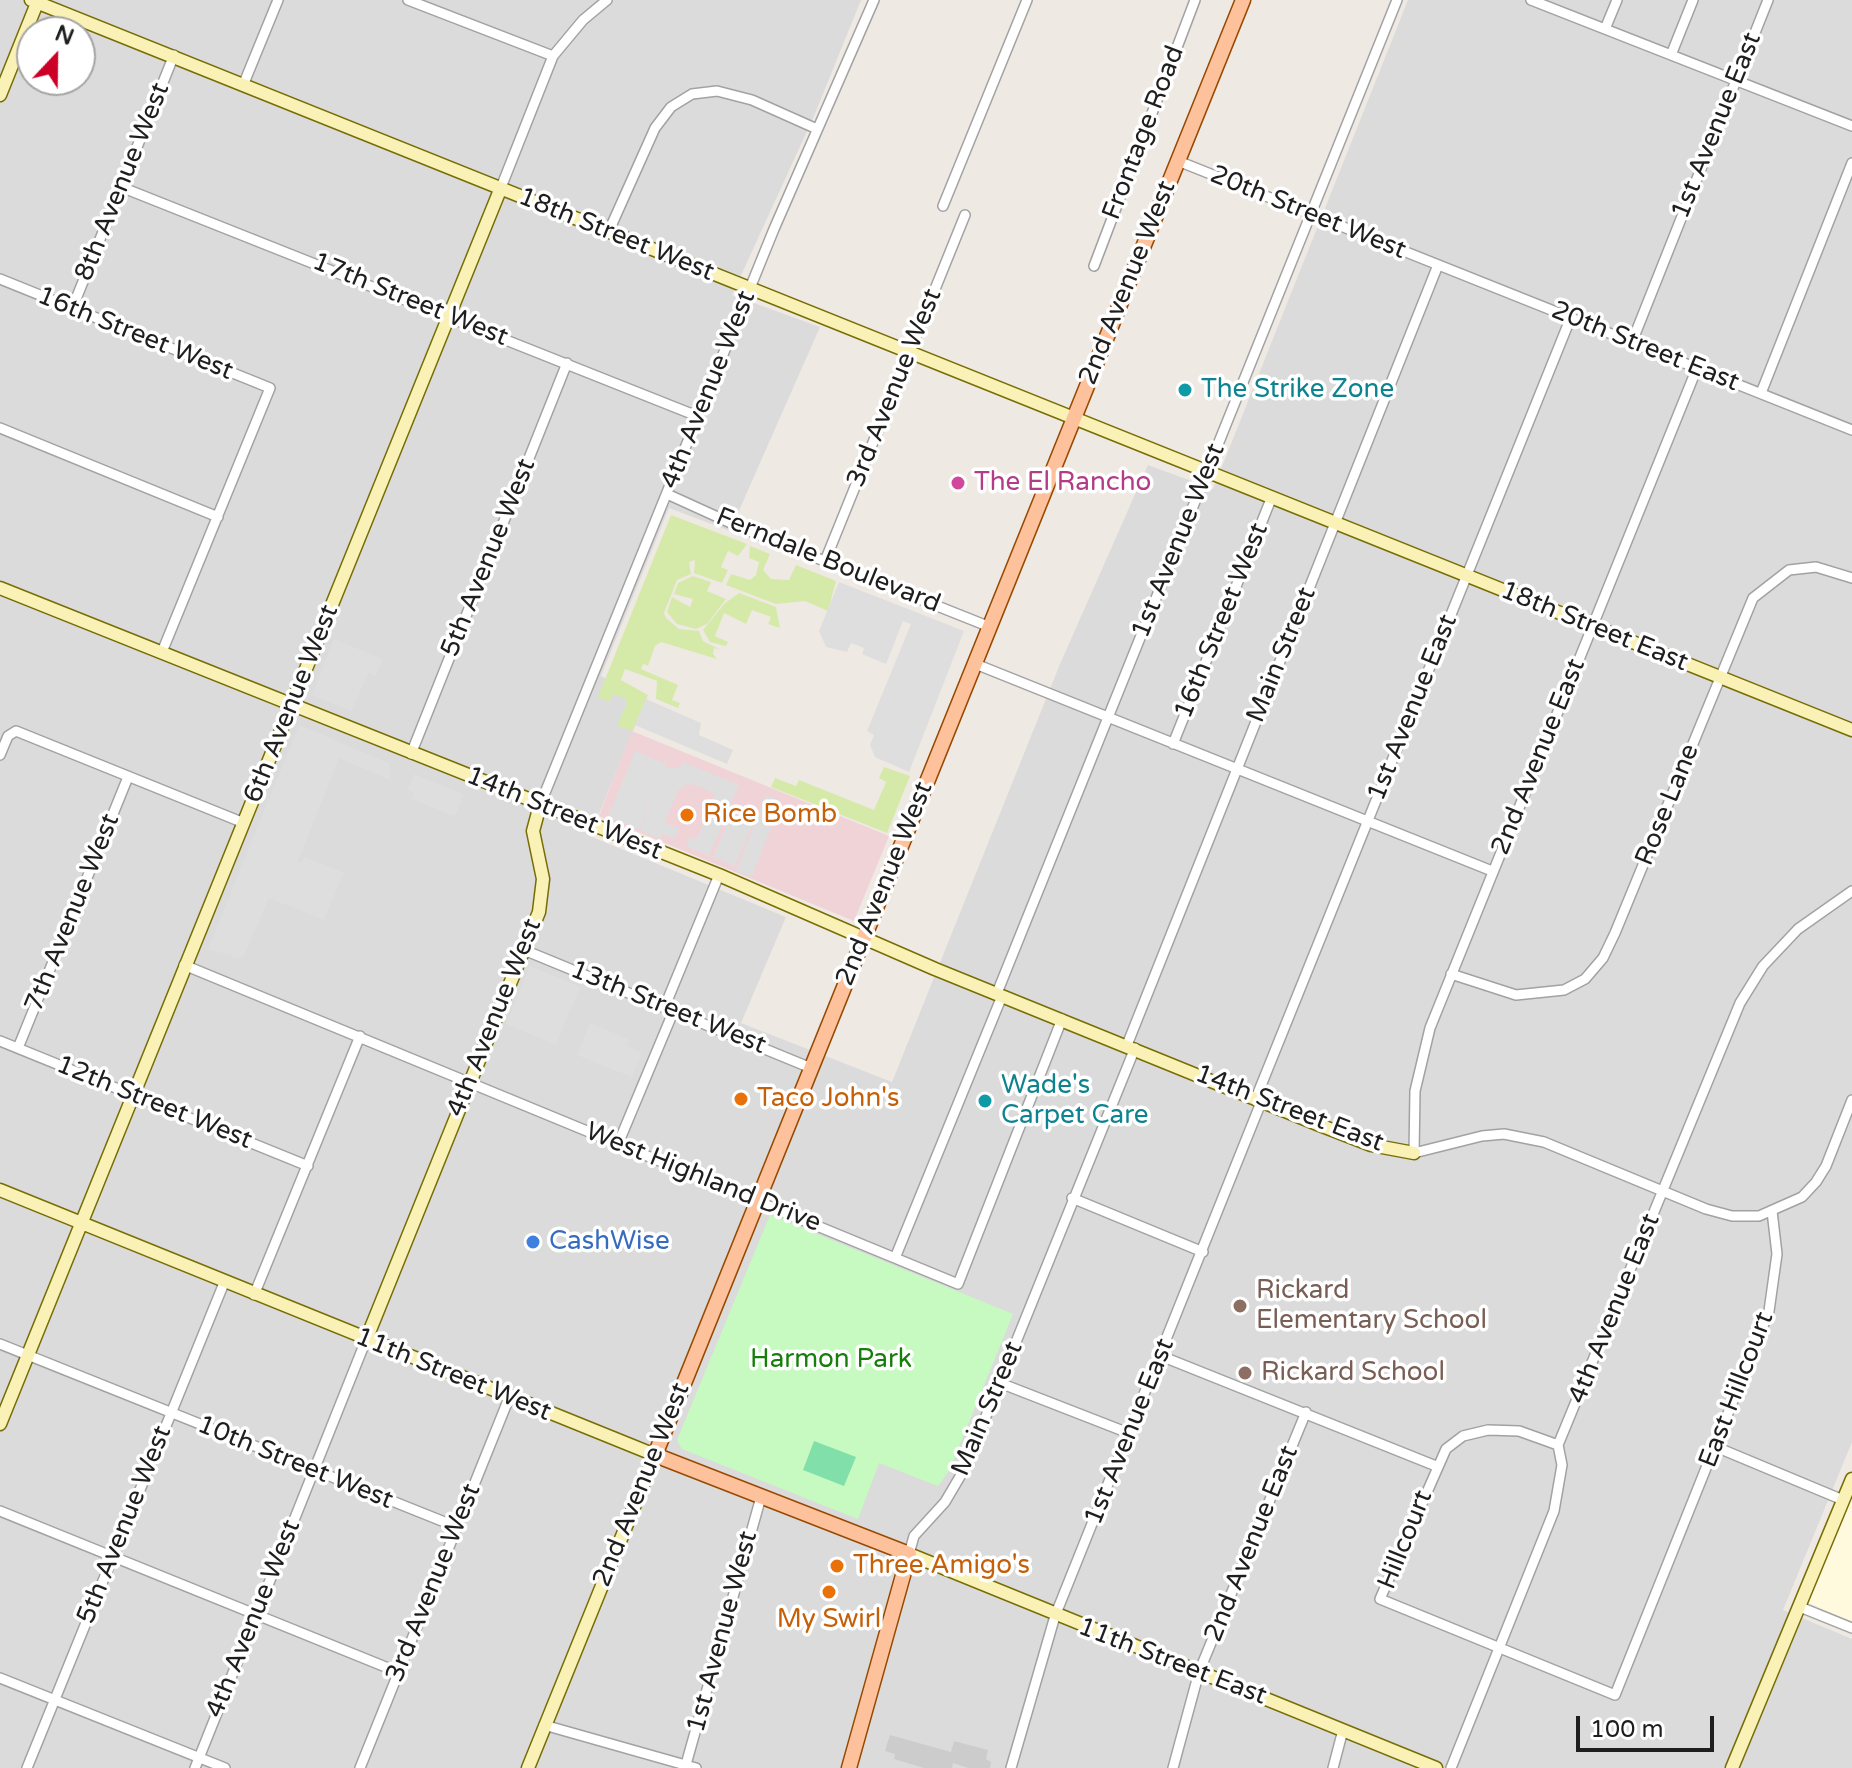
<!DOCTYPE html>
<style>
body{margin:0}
#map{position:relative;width:1852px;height:1768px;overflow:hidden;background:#efe9e4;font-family:"Varela Round",sans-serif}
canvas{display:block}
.north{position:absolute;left:16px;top:16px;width:80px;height:80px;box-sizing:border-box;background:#fff;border:2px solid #a5a5a5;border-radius:50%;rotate:22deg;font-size:22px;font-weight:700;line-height:32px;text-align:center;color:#1e1e1e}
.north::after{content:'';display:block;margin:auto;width:28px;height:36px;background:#cc0026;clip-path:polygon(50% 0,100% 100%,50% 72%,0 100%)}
.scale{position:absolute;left:1576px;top:1716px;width:138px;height:36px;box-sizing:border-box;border:4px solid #1e1e1e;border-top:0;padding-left:10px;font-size:24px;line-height:28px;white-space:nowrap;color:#1e1e1e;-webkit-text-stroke:6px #fff;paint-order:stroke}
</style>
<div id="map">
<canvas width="1852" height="1768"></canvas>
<div class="north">N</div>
<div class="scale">100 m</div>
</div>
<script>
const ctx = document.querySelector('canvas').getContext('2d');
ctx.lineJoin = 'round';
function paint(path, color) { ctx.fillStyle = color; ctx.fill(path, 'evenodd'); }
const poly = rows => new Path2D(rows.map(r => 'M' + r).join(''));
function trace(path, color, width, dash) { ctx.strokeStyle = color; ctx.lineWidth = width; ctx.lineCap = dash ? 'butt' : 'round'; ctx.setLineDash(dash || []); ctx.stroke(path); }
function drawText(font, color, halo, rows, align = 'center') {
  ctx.font = font + ' "Varela Round",sans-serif'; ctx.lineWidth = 7; ctx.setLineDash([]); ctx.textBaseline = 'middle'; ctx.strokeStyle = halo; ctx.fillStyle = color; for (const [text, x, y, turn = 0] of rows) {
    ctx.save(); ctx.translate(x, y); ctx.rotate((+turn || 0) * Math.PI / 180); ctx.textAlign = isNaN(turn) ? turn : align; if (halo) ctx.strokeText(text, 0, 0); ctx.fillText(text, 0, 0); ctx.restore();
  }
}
paint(poly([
 [0,0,861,0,814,116,732,295,820,327,730,531,669,508,601,676,647,697,590,836,786,917,741,1023,892,1082,1060,664,1148,465,1213,489,1408,0,1852,0,1852,1442,1783,1610,1852,1639,1852,1768,0,1768],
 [32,32,80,32,80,80,32,80]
]), '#dcdbdb');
paint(poly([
 [632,731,889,836,854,921,599,816]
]), '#f0d3d7');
paint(poly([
 [1852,1477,1852,1622,1802,1600]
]), '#fff9dd');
paint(poly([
 [890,1735,951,1752,954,1741,988,1750,986,1759,991,1762,990,1768,968,1768,953,1763,952,1768,924,1768,894,1759,895,1754,885,1751]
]), '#ccc');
paint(poly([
 [671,515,747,544,738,556,728,551,721,567,728,570,722,583,694,573,695,560,689,562,691,574,677,580,664,613,666,618,679,629,699,631,703,641,721,650,714,648,713,654,717,659,661,642,655,646,648,666,643,664,641,669,678,685,672,700,680,703,678,708,656,699,657,681,625,669,621,680,648,695,632,731,617,725,627,704,625,698,613,694,609,702,598,697],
 [750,546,770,554,763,570,771,579,789,580,796,565,836,581,828,611,805,601,776,604,726,585,731,574,750,580,756,575,759,562,749,558],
 [693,576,711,582,707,591,726,599,707,624,696,629,677,624,667,612,672,597,690,607,693,599,674,594,678,583],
 [739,593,776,607,780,628,768,624,771,617,752,610,746,624,724,613,715,636,728,642,726,646,710,642,703,630,724,604],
 [884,767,910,776,887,833,771,787,775,778,796,786,799,780,874,810,886,782,879,778]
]), '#d5eaa9');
paint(poly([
 [770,1215,1013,1314,949,1471,938,1486,879,1463,858,1519,682,1449,677,1440]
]), '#c7fac0');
paint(poly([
 [814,1441,856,1457,844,1486,803,1470]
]), '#81dfa9');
paint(poly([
 [839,582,964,631,909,772,875,757,870,745,874,735,867,731,911,624,903,621,886,664,862,654,864,648,851,643,847,652,826,647,819,631],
 [334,639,383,659,376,676,368,673,352,711,312,695],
 [646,699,701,723,699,735,733,750,727,764,635,725],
 [299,725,389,763,390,780,339,758,298,861,301,863,304,857,344,873,324,920,269,898,244,956,239,958,208,949],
 [635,751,666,764,665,768,680,768,683,762,739,785,709,856,686,846,690,837,697,839,715,794,698,786,688,784,678,790,665,822,679,829,674,839,662,834,660,839,640,830,664,771,639,830,608,817],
 [414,774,464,794,455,816,411,799,414,793,408,790],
 [766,795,781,801,752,877,736,871],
 [731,815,753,824,735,866,713,857],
 [530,966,580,987,556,1045,506,1024],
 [590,1023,629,1039,627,1046,642,1052,632,1077,577,1055]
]), '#dedede');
const street = poly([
 [408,0,553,56],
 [1531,0,1852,126],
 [1605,29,1617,0],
 [1671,55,1693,0],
 [244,83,278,0],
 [1178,161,1852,430],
 [121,187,697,416],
 [500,190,553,56,583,20,607,0],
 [943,206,1027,0],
 [608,233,655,128,671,107,692,94,717,91,752,100,817,129],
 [1094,266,1195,0],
 [0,279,270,388,162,652],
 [72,309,174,55],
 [1632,342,1768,0],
 [1697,368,1430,1028,1415,1091,1414,1153,1482,1136,1504,1134,1544,1142,1706,1209,1732,1216,1759,1216,1802,1197,1816,1182,1826,1166,1852,1100],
 [1761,393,1852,163],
 [0,428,218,517],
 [667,494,744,529,990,627],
 [825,561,965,215],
 [973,663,1492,871],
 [1173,744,1271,499],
 [411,754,567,363],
 [0,755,8,736,16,731,244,823],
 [540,805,774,229,874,0],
 [524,950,811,1068],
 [184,965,958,1284,1062,1019],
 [1451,974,1516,995,1564,990,1585,979,1603,958,1615,933,1753,598,1789,570,1816,567,1852,578],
 [997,993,1397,0],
 [665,1006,719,875],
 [0,1041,308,1166],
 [1127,1045,1438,265],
 [18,1048,128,777],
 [1256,1098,1571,317],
 [618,1144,674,1010],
 [1072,1198,1203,1252],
 [895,1258,1002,996],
 [254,1295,360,1036],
 [0,1344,457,1527],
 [1161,1356,1436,1466],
 [1000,1383,1131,1434],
 [1558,1445,1519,1431,1488,1430,1463,1436,1446,1449,1380,1599,1615,1695,1769,1311,1777,1254,1772,1211],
 [1716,1447,1843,1500],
 [0,1511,398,1672],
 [909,1554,914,1536,945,1502,965,1468,1135,1048],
 [1800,1607,1852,1628],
 [0,1678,225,1768],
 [544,1725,696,1768],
 [27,1768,224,1283],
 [195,1768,366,1340],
 [360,1768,509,1398],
 [685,1768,761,1497],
 [1011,1768,1055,1616,1262,1100],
 [1173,1768,1199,1672,1306,1412],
 [1333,1768,1343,1730],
 [1451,1768,1554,1511,1562,1465,1558,1445,1740,1003,1763,966,1798,929,1852,891]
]);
const secondary = poly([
 [31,0,1852,730],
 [0,95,37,3],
 [0,588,719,875,935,969,1317,1124,1371,1145,1414,1153],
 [0,1190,655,1455,528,1768],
 [366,1340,539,912,543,879,533,831,540,805],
 [0,1424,500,190],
 [909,1554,1436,1768],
 [1732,1768,1852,1479]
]);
const primary = poly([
 [849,1768,909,1554,655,1455,1243,0]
]);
trace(street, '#a2a2a2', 12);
trace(secondary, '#766d04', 15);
trace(primary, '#984900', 17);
trace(street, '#fff', 9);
trace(secondary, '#faf1b7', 12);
trace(primary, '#fdc19c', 14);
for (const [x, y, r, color] of [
 [1185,390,8,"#0f9aa8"],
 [958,483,8,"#d1479c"],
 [687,815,8,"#e8710a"],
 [741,1099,8,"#e8710a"],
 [985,1101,8,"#0f9aa8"],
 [533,1242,8,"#3f7fe0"],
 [1240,1306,8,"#8d6e63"],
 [1245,1373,8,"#8d6e63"],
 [837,1566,8,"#e8710a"],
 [829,1592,8,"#e8710a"]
]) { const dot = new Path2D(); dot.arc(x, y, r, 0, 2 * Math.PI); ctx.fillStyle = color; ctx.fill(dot); trace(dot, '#fff', 3); }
drawText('26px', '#1e1e1e', '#fff', [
 ["1st Avenue East",1717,126,-68],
 ["Frontage Road",1144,133,-69],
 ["8th Avenue West",123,182,-68],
 ["20th Street West",1308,213,22],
 ["18th Street West",616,235,22],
 ["2nd Avenue West",1128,283,-68],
 ["17th Street West",410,300,22],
 ["16th Street West",135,334,22],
 ["20th Street East",1645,347,22],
 ["3rd Avenue West",895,388,-68],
 ["4th Avenue West",709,390,-68],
 ["1st Avenue West",1179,541,-68],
 ["5th Avenue West",489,558,-68],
 ["Ferndale Boulevard",828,561,22],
 ["16th Street West",1222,621,-68],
 ["18th Street East",1594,627,22],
 ["Main Street",1282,655,-68],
 ["6th Avenue West",292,704,-68],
 ["1st Avenue East",1413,708,-68],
 ["2nd Avenue East",1539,757,-68],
 ["Rose Lane",1668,805,-68],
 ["14th Street West",564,814,22],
 ["2nd Avenue West",885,884,-68],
 ["7th Avenue West",73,913,-68],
 ["13th Street West",668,1008,22],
 ["4th Avenue West",495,1018,-68],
 ["12th Street West",154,1103,22],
 ["14th Street East",1289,1109,21],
 ["West Highland Drive",703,1178,22],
 ["4th Avenue East",1615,1309,-68],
 ["11th Street West",453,1375,22],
 ["East Hillcourt",1737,1390,-69],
 ["Main Street",988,1409,-67],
 ["1st Avenue East",1130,1432,-68],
 ["10th Street West",295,1463,22],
 ["2nd Avenue West",642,1485,-68],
 ["5th Avenue West",125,1525,-68],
 ["Hillcourt",1406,1540,-68],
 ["2nd Avenue East",1252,1544,-68],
 ["3rd Avenue West",434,1583,-68],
 ["4th Avenue West",254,1619,-68],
 ["1st Avenue West",723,1632,-75],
 ["11th Street East",1172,1662,21]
]);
drawText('26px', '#0d838f', '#fff', [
 ["The Strike Zone",1201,390],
 ["Wade's",1001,1086],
 ["Carpet Care",1001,1116]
], 'left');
drawText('26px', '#b23c85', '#fff', [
 ["The El Rancho",974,483]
], 'left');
drawText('26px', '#c56008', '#fff', [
 ["Rice Bomb",703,815],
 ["Taco John's",757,1099],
 ["Three Amigo's",853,1566],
 ["My Swirl",829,1620,"center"]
], 'left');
drawText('26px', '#366cbe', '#fff', [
 ["CashWise",549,1242]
], 'left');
drawText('26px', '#785e54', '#fff', [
 ["Rickard",1256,1291],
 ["Elementary School",1256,1321],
 ["Rickard School",1261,1373]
], 'left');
drawText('26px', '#167e0a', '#fff', [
 ["Harmon Park",831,1360]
]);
</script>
